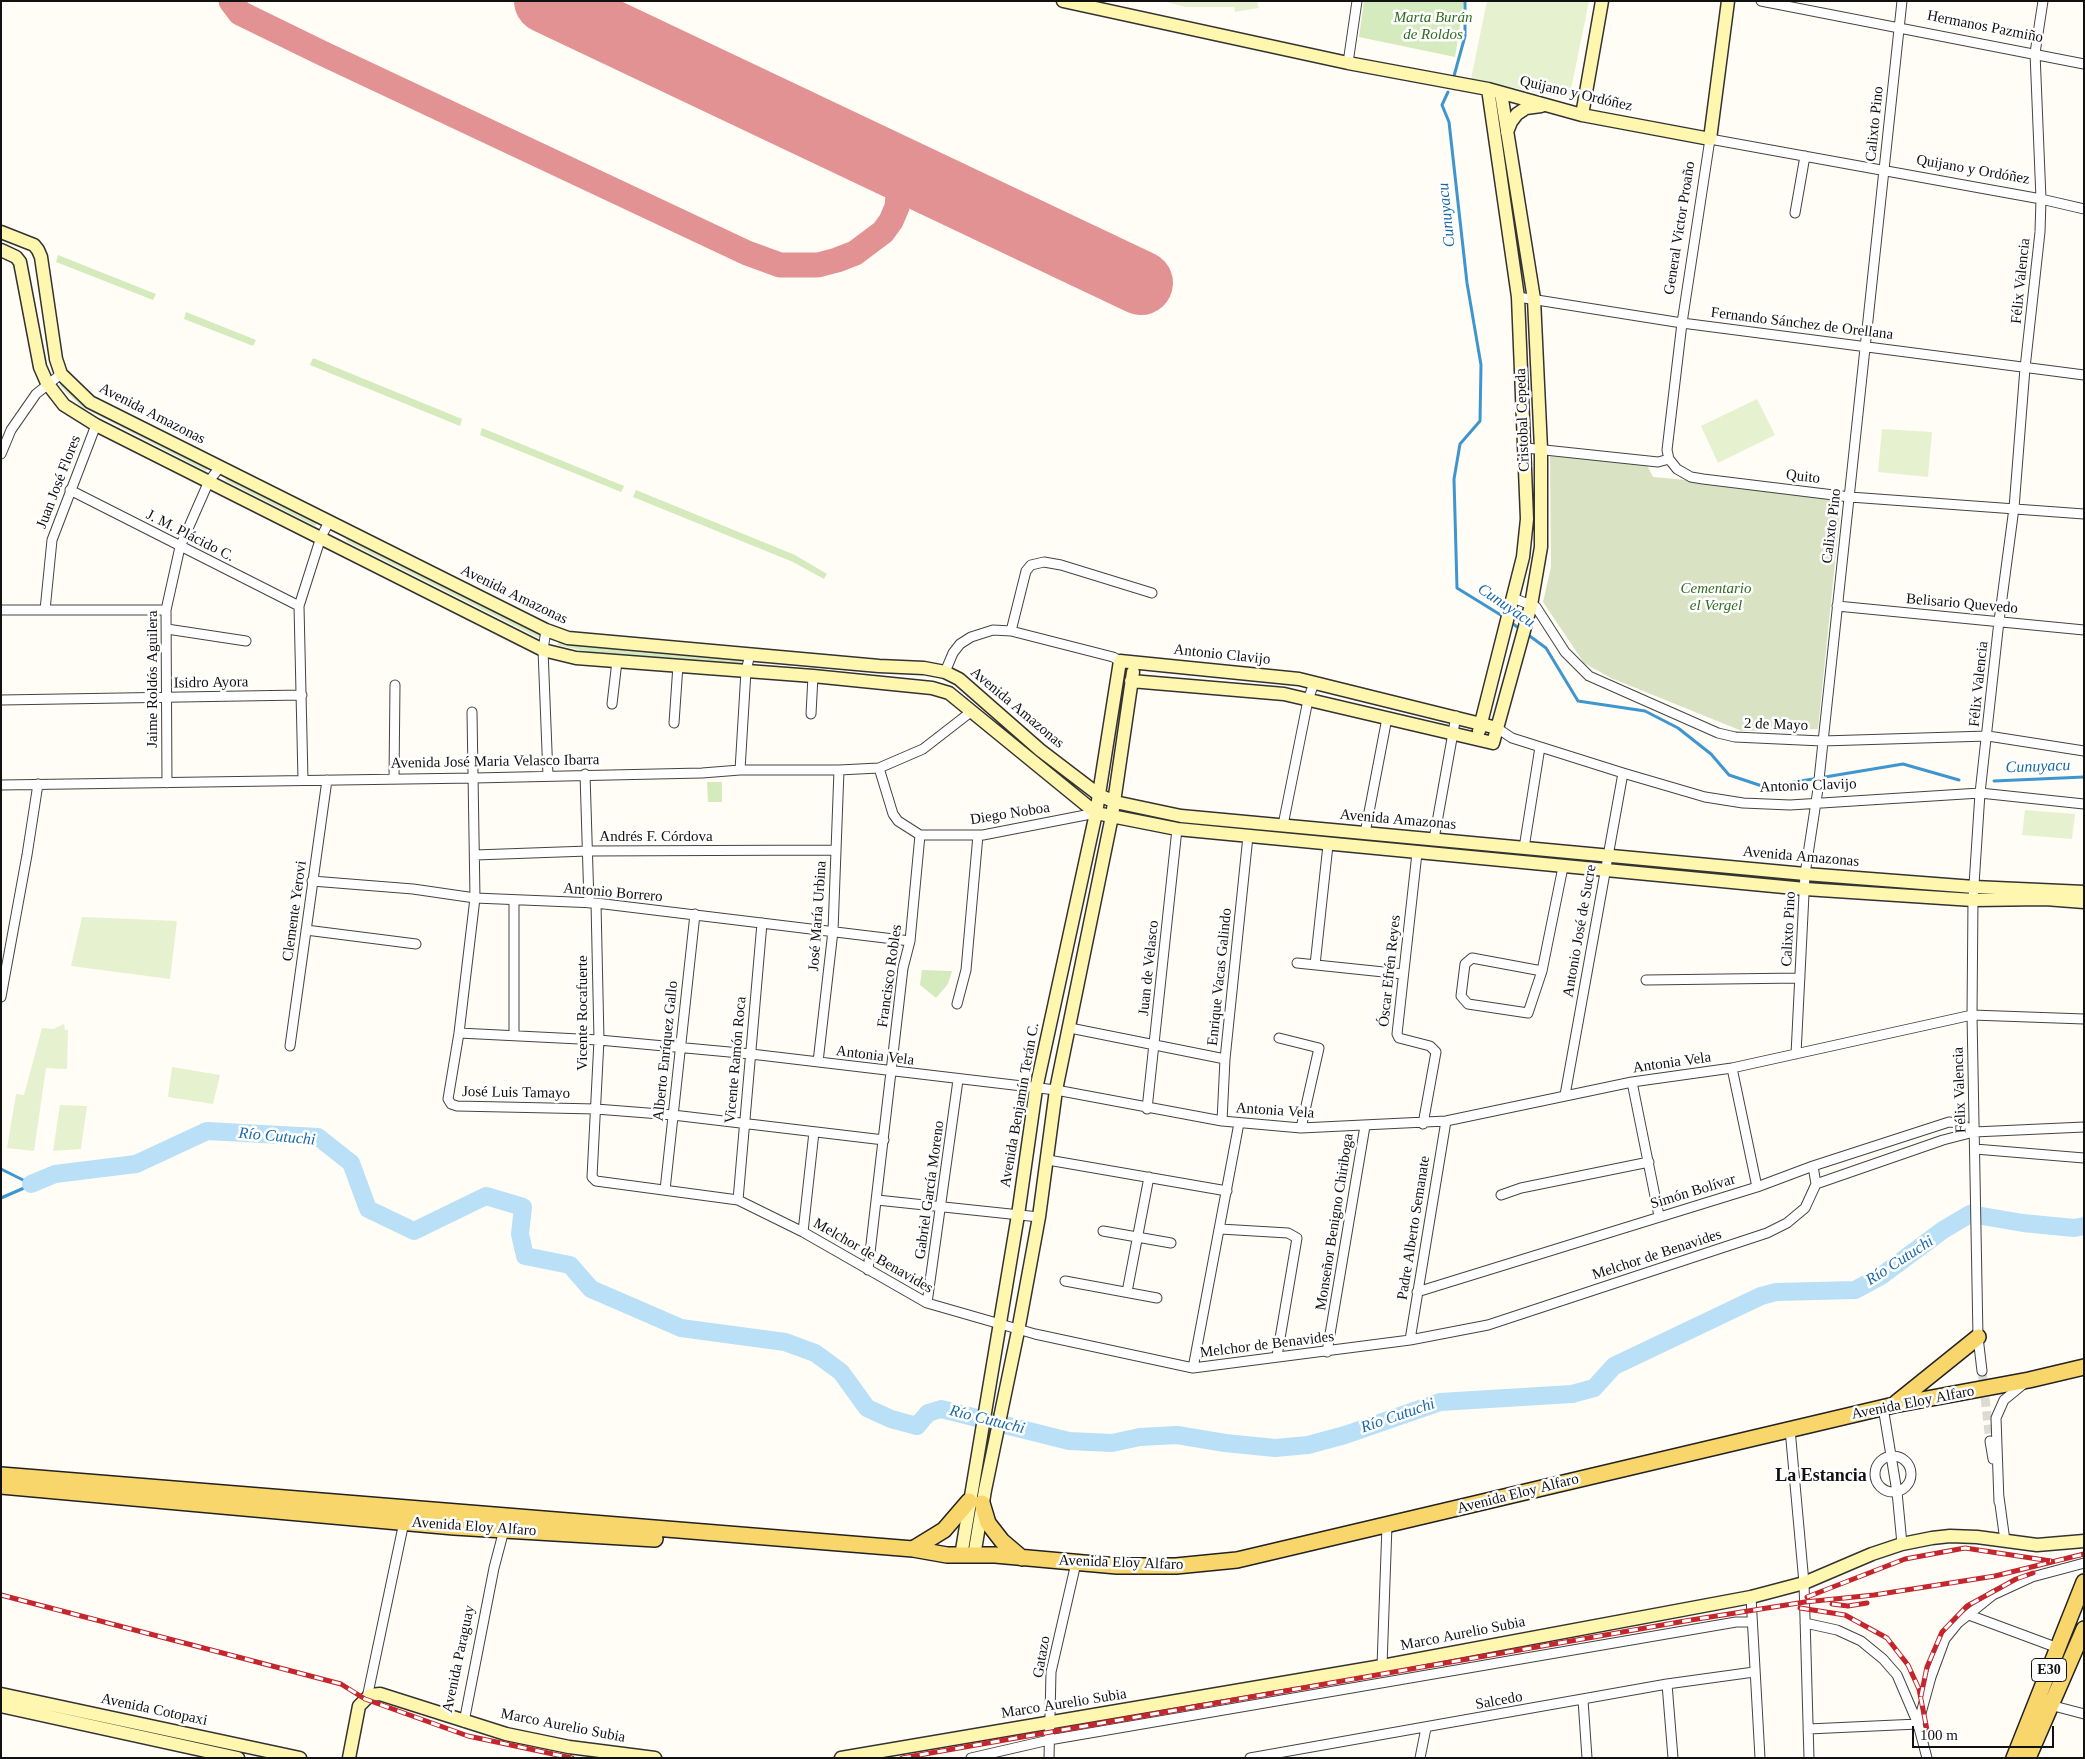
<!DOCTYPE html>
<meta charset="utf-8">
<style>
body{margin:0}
#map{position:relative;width:2085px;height:1759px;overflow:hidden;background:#fffdf5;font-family:Georgia,serif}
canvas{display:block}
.frame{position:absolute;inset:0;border:2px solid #111;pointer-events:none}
.scale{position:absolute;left:1912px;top:1726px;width:142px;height:22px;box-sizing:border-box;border:2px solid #111;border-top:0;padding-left:6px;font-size:15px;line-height:18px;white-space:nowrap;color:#111;-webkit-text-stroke:4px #fff;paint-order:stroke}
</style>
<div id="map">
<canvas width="2085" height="1759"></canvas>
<div class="frame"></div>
<div class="scale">100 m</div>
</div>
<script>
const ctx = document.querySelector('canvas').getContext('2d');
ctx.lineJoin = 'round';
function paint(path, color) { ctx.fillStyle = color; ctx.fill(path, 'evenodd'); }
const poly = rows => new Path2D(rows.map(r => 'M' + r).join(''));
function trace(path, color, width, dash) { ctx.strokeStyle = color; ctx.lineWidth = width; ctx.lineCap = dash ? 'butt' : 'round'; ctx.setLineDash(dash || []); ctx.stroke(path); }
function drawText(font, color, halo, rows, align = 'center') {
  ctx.font = font + ' Georgia,serif'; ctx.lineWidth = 5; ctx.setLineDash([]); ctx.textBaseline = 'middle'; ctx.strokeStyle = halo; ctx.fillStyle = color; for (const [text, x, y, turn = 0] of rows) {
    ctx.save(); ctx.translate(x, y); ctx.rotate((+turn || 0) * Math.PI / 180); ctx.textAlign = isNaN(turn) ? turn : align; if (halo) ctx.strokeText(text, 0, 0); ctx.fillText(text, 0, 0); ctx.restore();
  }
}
paint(poly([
 [1364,1,1464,1,1455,57,1359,37],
 [58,255,156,294,153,300,56,262],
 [186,312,256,340,253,346,184,319],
 [313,358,462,419,460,426,310,365],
 [64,382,209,466,206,471,82,407,59,385],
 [482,428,624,486,621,492,480,435],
 [227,477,317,523,315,526,225,480],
 [636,490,795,555,827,574,824,579,793,562,633,497],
 [347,538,542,633,539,638,346,541],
 [559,641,583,646,747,657,746,664,590,652,557,645],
 [707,782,722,782,722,802,708,802],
 [922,970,952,971,948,984,936,998,920,985]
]), '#d5ebbd');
paint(poly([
 [1550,455,1647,465,1653,477,1842,494,1818,729,1742,731,1611,678,1584,663,1543,602,1551,567]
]), '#d9e3c4');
paint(poly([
 [1162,1,1261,1,1257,3,1259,8,1235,12,1234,7,1186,7],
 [1487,1,1589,1,1569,99,1471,79],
 [1757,399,1775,435,1718,463,1701,426],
 [1882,429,1932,432,1928,477,1878,472],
 [2025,810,2075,814,2072,839,2022,835],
 [82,917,177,921,170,979,71,966],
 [64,1024,65,1030,68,1030,67,1069,46,1068,34,1151,7,1148,16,1094,24,1095,42,1028,53,1029],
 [172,1067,220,1075,213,1104,168,1097],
 [60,1105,87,1106,81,1149,53,1151]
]), '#e6f2cf');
trace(poly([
 [1454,76,1465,36,1465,1],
 [1448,92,1442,105,1449,122,1467,283,1481,365,1480,421,1460,444,1454,479,1457,588,1504,617],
 [1509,621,1520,629],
 [1527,634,1546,648,1578,701,1645,711,1678,728,1711,754,1729,775,1765,787,1903,764,1959,780],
 [1994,781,2084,777],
 [1,1169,31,1184],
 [1,1198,31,1185]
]), '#3f96cf', 3);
trace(poly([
 [31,1184,55,1174,136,1164,207,1131,318,1137,351,1163,368,1209,414,1231,486,1196,523,1207,520,1234,525,1256,570,1265,591,1289,681,1328,785,1342,815,1353,841,1372,867,1408,891,1419,917,1426,928,1413,941,1409,1069,1441,1112,1443,1140,1437,1177,1435,1225,1443,1275,1448,1308,1445,1345,1435,1440,1402,1572,1394,1594,1388,1614,1366,1761,1296,1776,1292,1855,1290,1881,1276,1943,1230,1970,1214,2023,1223,2074,1228,2084,1226]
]), '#b9e0f7', 18);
trace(poly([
 [231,1,240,13,324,54,747,253,780,265,818,265,837,260,855,253,883,232,891,221,897,207,899,184,897,168]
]), '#e29292', 25);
trace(poly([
 [546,1,1141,283]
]), '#e29292', 64);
trace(poly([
 [1982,1371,1990,1441]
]), '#dbdad3', 9, [9, 4.5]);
const street = poly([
 [1761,1,2084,64],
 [1348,63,1357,1],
 [2084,209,2041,199,1710,139,1682,323,1667,450,1669,459,1677,469,1691,477,1703,479,1850,497,2084,514],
 [1795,213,1805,156],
 [1518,297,1682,323,2084,375],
 [1526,448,1658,462,1669,459],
 [1,454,11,430,36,394,61,374],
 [70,490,299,606],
 [1513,598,1536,607,1565,652,1589,676,1718,733,1735,737,1822,741,1988,736,2084,751],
 [1837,606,2084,630],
 [1,610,166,610],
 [45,610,52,540,96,425],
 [167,629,246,641],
 [546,630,543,650,548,776],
 [1011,631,1026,571,1031,565,1044,562,1061,565,1152,593],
 [945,672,953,653,960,644,971,637,993,630,1011,631,1113,657,1120,661],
 [1,700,302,695],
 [612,704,617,661],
 [472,712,475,898,459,1033,448,1099,451,1104,457,1106,596,1109,673,1115,884,1140],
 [811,714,813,676],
 [674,723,678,665],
 [1497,728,1512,738,1623,773,1705,797,1743,803,1790,805,1980,793,2084,804],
 [879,768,893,814,898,821,920,835,983,835,1096,813],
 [740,770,746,671,750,654],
 [585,774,589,903],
 [394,778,395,685],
 [303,780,299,606,321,537,329,522],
 [167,783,166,610,180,547,209,481,220,467],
 [1,785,474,778,702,773,740,770,839,770,879,768,923,749,972,711],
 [1283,825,1308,700,1314,683],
 [1365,833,1387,718],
 [1434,839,1456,716],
 [1524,848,1540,747],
 [1417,853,1397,1034,1399,1038,1430,1046,1436,1052,1423,1124],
 [475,855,588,851,836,850],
 [312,881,413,889,475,898,596,903,910,941],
 [596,903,599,1040,592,1177,596,1181,738,1200,803,1232,927,1303,1035,1334,1193,1368,1410,1340,1488,1325,1767,1233,1787,1223,1805,1208,1816,1184,1813,1166],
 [306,930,416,944],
 [1297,963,1403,974],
 [1315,965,1328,845],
 [1542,971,1472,958,1465,964,1461,996,1468,1004,1528,1013,1542,971,1563,867],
 [1646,980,1800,978],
 [1,997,27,855,38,784],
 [957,1004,966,970,978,835],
 [1070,1028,1225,1059],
 [459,1033,599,1040,751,1054,1056,1090,1222,1121,1301,1128,1446,1121,1632,1082,1732,1068,1972,1015,2084,1019],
 [514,1035,514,901],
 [1279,1038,1319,1048,1301,1128],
 [290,1046,327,780],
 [1796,1054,1805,874,1818,789,1902,1],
 [818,1062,833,931,839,770],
 [1732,1068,1757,1187],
 [1632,1082,1659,1216],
 [1565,1095,1623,773],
 [1147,1109,1177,829],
 [1222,1121,1225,1059,1248,836],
 [1975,1149,2084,1158],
 [1048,1160,1227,1191],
 [1816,1184,1943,1140,1974,1132,2084,1127],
 [665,1190,695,914],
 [1501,1195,1521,1188,1649,1162],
 [738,1200,762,923],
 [877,1200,1039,1217],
 [1220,1229,1288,1233,1297,1238,1277,1356],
 [1103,1231,1171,1243],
 [803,1232,814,1132],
 [868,1270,903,968,910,941,920,835],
 [1065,1281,1157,1298],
 [1127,1292,1149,1177],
 [1417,1292,1757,1187,1813,1166,1949,1122,1960,1123,1974,1132],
 [927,1303,958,1080],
 [1410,1340,1446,1121],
 [1327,1352,1365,1126],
 [1193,1368,1239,1123],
 [1982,1371,1978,1337,1972,1015,1973,900,1980,793,1999,621,2014,508,2025,368,2040,232,2041,199,2035,53,2043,1],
 [1883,1407,1897,1492,1902,1544],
 [1790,1429,1804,1583,1809,1758],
 [1990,1441,1993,1459],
 '1875 1474a18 18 0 1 1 36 0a18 18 0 1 1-36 0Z',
 [1999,1497,2005,1541],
 [1999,1502,1996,1418,2004,1400,2026,1382],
 [1751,1597,1760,1758],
 [1969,1615,2058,1648],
 [1805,1623,1837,1630,1861,1641,1883,1659,1897,1675,1918,1724,1927,1758],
 [1382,1666,1387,1525],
 [1667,1684,1673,1758],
 [367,1698,404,1522],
 [1583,1700,1587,1758],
 [2050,1705,2084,1714],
 [464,1722,494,1568,504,1530],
 [1808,1729,1918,1724,1931,1677,1945,1639,1958,1623,1993,1595,2032,1577,2084,1563],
 [971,1758,1049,1740,1736,1622,1752,1622],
 [1049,1758,1051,1672,1076,1563],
 [1250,1758,1667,1684,1754,1672],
 [1420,1758,1426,1728]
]);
const secondary = poly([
 [1063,1,1348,63,1488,89,1582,115,1710,139,1728,1],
 [1582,115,1602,1],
 [1507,132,1511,122,1517,114,1526,108,1541,106],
 [1,232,34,245,38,250,41,257,56,359,61,374,90,402,546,630,568,638,879,666,924,668,945,672,959,679,1040,750,1099,795,1115,802,1181,816,1805,874,1974,887,2084,892],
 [1,250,16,257,20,262,40,367,47,383,64,405,96,425,543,650,576,658,813,676,932,688,949,693,1096,813,1177,829,1805,889,1973,900,2045,899,2084,902],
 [1131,681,1284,694,1493,743,1531,605,1541,547,1541,449,1534,299,1501,93],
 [1479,731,1523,557,1527,519,1518,297,1488,89],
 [961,1556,1018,1215,1036,1089,1096,813,1120,661,1299,679,1497,728],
 [974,1556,985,1490,1018,1331,1039,1217,1056,1090,1112,816,1133,672],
 [1,1694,300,1758],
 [1,1706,238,1758],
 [349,1758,359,1706,370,1695,380,1694,506,1734,569,1747,655,1758],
 [841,1758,1382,1666,1751,1597,1804,1583,1872,1554,1902,1544,1932,1538,1950,1536,1977,1537,2037,1545,2084,1541]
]);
const primary = poly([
 [1896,1403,1978,1337],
 [1,1475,913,1549,947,1555,995,1555,1117,1566,1176,1566,1237,1560,1894,1405,2029,1380,2084,1367],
 [1,1486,454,1527,655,1539],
 [982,1503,988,1523,1002,1541,1022,1558],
 [913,1549,944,1530,969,1501],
 [2014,1758,2084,1582],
 [2028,1758,2084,1629]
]);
trace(street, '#444', 11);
trace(secondary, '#333', 15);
trace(primary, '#222', 18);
trace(street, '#fff', 9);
trace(secondary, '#fff6b0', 12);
trace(primary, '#f9d66b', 15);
const rail = poly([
 [1,1595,341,1684,365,1699,468,1736,572,1758],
 [1807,1597,1905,1559,1965,1548,2051,1561],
 [1832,1604,1848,1606,1867,1603],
 [1800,1608,1845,1615,1887,1638,1908,1665,1919,1689,1928,1735],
 [1921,1696,1927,1667,1942,1632,1967,1606,2016,1579,2033,1573],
 [902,1758,1691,1620,1805,1602,1874,1595,1995,1576,2084,1554]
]);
trace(rail, '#c4262e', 5);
trace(rail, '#fff', 3, [9]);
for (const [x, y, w] of [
 [2049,1670,35]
]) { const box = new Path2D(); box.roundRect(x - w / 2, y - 11.5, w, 23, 4); ctx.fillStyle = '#fff'; ctx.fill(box); trace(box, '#111', 1); }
drawText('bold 14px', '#111', null, [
 ["E30",2049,1670]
]);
drawText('italic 15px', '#2f6b1f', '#fff', [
 ["Marta Burán",1433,18],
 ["de Roldos",1433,35],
 ["Cementario",1716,589],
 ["el Vergel",1716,606]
]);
drawText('15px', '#111', '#fff', [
 ["Hermanos Pazmiño",1985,27,11],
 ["Quijano y Ordóñez",1576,94,13],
 ["Calixto Pino",1875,124,-84],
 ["Quijano y Ordóñez",1973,170,10],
 ["General Victor Proaño",1680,228,-81],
 ["Félix Valencia",2021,281,-84],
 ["Fernando Sánchez de Orellana",1802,324,7],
 ["Avenida Amazonas",152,414,27],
 ["Cristobal Cepeda",1523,420,-92],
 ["Quito",1803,477,7],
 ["Juan José Flores",59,482,-69],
 ["Calixto Pino",1832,526,-83],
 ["J. M. Plácido C.",190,536,27],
 ["Avenida Amazonas",514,595,26],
 ["Belisario Quevedo",1962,604,5],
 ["Antonio Clavijo",1222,655,6],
 ["Jaime Roldós Aguilera",153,679,-90],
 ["Isidro Ayora",211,683,-1],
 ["Félix Valencia",1979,684,-84],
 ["Avenida Amazonas",1017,708,40],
 ["2 de Mayo",1776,725,2],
 ["Avenida José Maria Velasco Ibarra",495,762,-1],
 ["Antonio Clavijo",1808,786,-2],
 ["Diego Noboa",1010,814,-9],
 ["Avenida Amazonas",1398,820,5],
 ["Andrés F. Córdova",656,837],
 ["Avenida Amazonas",1801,857,5],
 ["Antonio Borrero",613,893,5],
 ["Clemente Yerovi",295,911,-82],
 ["José María Urbina",818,916,-86],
 ["Calixto Pino",1789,929,-87],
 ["Antonio José de Sucre",1580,931,-80],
 ["Juan de Velasco",1149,968,-84],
 ["Óscar Efrén Reyes",1390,971,-84],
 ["Francisco Robles",890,976,-82],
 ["Enrique Vacas Galindo",1220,977,-84],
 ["Vicente Rocafuerte",583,1013,-90],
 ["Alberto Enríquez Gallo",666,1051,-84],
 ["Antonia Vela",875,1056,7],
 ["Vicente Ramón Roca",736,1060,-85],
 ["Antonia Vela",1672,1063,-8],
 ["Félix Valencia",1960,1090,-92],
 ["José Luis Tamayo",516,1093,1],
 ["Avenida Benjamín Terán C.",1020,1105,-80],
 ["Antonia Vela",1275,1111,4],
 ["Gabriel García Moreno",930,1190,-82],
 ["Simón Bolívar",1693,1192,-17],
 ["Monseñor Benigno Chiriboga",1335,1222,-81],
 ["Padre Alberto Semanate",1414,1228,-81],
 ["Melchor de Benavides",1657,1255,-18],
 ["Melchor de Benavides",873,1256,30],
 ["Melchor de Benavides",1267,1345,-7],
 ["Avenida Eloy Alfaro",1913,1403,-11],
 ["Avenida Eloy Alfaro",1518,1494,-14],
 ["Avenida Eloy Alfaro",474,1527,4],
 ["Avenida Eloy Alfaro",1121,1563,2],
 ["Marco Aurelio Subia",1463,1634,-11],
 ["Gatazo",1042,1657,-80],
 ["Avenida Paraguay",459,1659,-78],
 ["Salcedo",1499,1701,-10],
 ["Marco Aurelio Subia",1064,1704,-9],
 ["Avenida Cotopaxi",154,1710,12],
 ["Marco Aurelio Subia",563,1726,11]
]);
drawText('italic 16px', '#1768a6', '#fff', [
 ["Cunuyacu",1447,215,-96],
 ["Cunuyacu",1506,606,34],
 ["Cunuyacu",2038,767,-2],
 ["Río Cutuchi",277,1137,5],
 ["Río Cutuchi",1900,1261,-33],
 ["Río Cutuchi",1398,1416,-19],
 ["Río Cutuchi",987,1420,14]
]);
drawText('bold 18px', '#111', '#fff', [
 ["La Estancia",1821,1476]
]);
</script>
